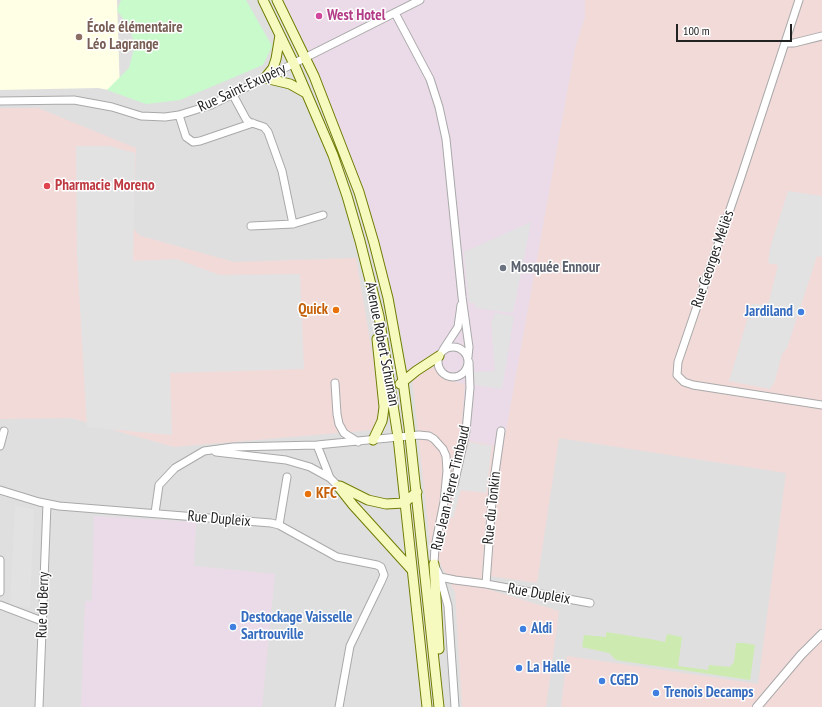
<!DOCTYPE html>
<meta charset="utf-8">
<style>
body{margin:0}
#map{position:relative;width:822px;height:707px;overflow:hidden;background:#f2efe9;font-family:"PT Sans Narrow",sans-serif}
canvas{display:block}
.scale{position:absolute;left:676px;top:24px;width:116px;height:18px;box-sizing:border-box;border:2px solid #222;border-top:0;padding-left:5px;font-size:12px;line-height:14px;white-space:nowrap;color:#222;-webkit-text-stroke:3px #fff;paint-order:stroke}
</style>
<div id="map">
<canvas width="822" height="707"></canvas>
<div class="scale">100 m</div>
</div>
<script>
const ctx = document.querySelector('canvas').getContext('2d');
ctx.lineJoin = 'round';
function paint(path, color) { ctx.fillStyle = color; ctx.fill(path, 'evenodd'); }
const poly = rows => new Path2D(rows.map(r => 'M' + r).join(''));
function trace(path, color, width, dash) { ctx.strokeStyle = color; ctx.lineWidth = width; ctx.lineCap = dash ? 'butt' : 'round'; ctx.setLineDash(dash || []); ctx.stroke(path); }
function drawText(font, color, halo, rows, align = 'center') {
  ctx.font = font + ' "PT Sans Narrow",sans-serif'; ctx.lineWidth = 3; ctx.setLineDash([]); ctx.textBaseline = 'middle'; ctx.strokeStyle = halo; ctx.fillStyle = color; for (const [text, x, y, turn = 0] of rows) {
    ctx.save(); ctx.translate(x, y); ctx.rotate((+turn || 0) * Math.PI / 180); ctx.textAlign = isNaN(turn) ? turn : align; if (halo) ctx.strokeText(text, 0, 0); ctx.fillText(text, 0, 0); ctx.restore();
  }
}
paint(poly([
 [0,0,822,0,822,707,0,707]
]), '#e0dfdf');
paint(poly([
 [585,0,822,0,822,707,561,707,567,656,758,684,786,473,559,438,537,583,489,576,500,461,575,48,585,16],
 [0,108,38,108,136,148,133,227,137,233,141,236,234,262,356,258,385,429,174,447,71,418,0,419],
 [432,365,444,379,465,384,461,439,496,446,489,481,481,587,559,611,546,707,462,707,455,592,430,544,412,378]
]), '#f2dad9');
paint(poly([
 [280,0,585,0,585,16,575,48,503,447,461,439,465,384,444,379,432,365,408,373,395,303,366,203,321,78],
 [94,516,196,522,194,566,275,574,262,707,81,707,85,601,92,601]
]), '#ebdbe8');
paint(poly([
 [0,0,117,0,120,92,98,88,0,90]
]), '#ffffe5');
paint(poly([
 [606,632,650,639,665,642,667,634,682,637,678,666,708,670,709,665,730,667,734,662,736,643,744,643,755,645,750,680,616,660,609,653,582,647,584,635,606,637]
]), '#cdebb0');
paint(poly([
 [121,0,246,0,272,46,263,65,180,100,146,104,107,90,129,68,135,45,130,29,117,10]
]), '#c8facc');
paint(poly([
 [76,146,110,146,135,153,133,261,176,259,220,275,300,274,304,369,170,373,172,435,87,427,77,255],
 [788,191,822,196,822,257,817,256,787,348,782,354,775,381,770,389,729,381,752,304,768,305,778,265,768,263,770,248],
 [531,222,513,313,476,308,474,303,469,303,464,252],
 [495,313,514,316,502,389,475,385,474,372,495,371,491,323],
 [469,442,492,446,486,493,461,490,453,518,448,517],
 [15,505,34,510,30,608,10,605]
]), '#e2e2e2');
const minor = poly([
 [799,0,741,177,678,362,677,375,684,382,693,385,822,405],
 [395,13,430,79,439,107,446,139,462,297,469,347,468,357],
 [785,43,794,43,822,36],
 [233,95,246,119,249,122,264,127,268,132,282,171,293,224],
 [0,101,74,100,112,107,141,116,165,117,179,115,211,105,420,0],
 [179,115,186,137,193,142,200,141,253,123],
 [251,226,293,224,323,215],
 '438 362a15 15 0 1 1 30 0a15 15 0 1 1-30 0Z',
 [443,350,458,327,461,305],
 [335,383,337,414,339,424,344,433,358,442],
 [317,445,330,478],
 [0,446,4,431],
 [216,452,286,460,310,467,330,478,338,486],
 [0,490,39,502,59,506,271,523,279,525,337,557,377,565,381,567,384,575,381,582,350,646,339,707],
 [155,513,159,485,175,468,204,451,233,447,317,445,419,435,429,436,434,439,443,449,446,456,447,471,444,502],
 [279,525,287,477],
 [0,560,0,592],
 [440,577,455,580,486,584,590,603],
 [486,584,493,487,501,431],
 [0,605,42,621],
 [39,707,47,504],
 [455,707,448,606,440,577,434,564,435,547,444,502,454,485,466,431,470,388,469,362]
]);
const tertiary = poly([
 [757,707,801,655,822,634]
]);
const secondary = poly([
 [263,0,294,64,333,155,347,196,360,241,379,316,398,437,427,707],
 [277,0,314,76,359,192,374,243,388,298,403,381,409,427,439,707],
 [280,35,276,59,273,68,265,78,290,84,306,93],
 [400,384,416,371,439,356],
 [373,440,382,421,383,415,384,407,377,339],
 [338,486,353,505,411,569],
 [340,486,368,500,386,504,404,503,417,492],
 [434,564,439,649]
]);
trace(minor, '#a9a9a9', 9);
trace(tertiary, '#a9a9a9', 10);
trace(secondary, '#707d05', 11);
trace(minor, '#fff', 7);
trace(tertiary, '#fff', 8);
trace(secondary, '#f7fabf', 9);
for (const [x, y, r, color] of [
 [319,16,4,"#d1479c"],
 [79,37,4,"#8d6e63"],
 [47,186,4,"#e0444e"],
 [503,268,4,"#6b7280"],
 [336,310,4,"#e8710a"],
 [801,312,4,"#3f7fe0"],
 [308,494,4,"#e8710a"],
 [233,627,4,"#3f7fe0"],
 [523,629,4,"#3f7fe0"],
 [519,668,4,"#3f7fe0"],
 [602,681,4,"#3f7fe0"],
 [656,693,4,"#3f7fe0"]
]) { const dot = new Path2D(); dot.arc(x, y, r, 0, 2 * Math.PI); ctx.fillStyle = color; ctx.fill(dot); trace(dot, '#fff', 1.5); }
drawText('bold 15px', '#b23c85', '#fff', [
 ["West Hotel",327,16]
], 'left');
drawText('bold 15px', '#785e54', '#fff', [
 ["École élémentaire",87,28],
 ["Léo Lagrange",87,45]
], 'left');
drawText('15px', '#222', '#fff', [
 ["Rue Saint-Exupéry",242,88,-25],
 ["Rue Georges Méliès",713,259,-71],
 ["Avenue Robert Schuman",382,344,79],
 ["Rue Jean Pierre Timbaud",451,488,-77],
 ["Rue du Tonkin",492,508,-84],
 ["Rue Dupleix",219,519,5],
 ["Rue Dupleix",539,594,10],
 ["Rue du Berry",43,605,-88]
]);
drawText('bold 15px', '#be3a42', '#fff', [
 ["Pharmacie Moreno",55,186]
], 'left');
drawText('bold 15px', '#5b616d', '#fff', [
 ["Mosquée Ennour",511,268]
], 'left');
drawText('bold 15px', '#c56008', '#fff', [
 ["Quick",328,310],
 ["KFC",316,494,"left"]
], 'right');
drawText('bold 15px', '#366cbe', '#fff', [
 ["Jardiland",793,312,"right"],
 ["Destockage Vaisselle",241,618],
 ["Sartrouville",241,635],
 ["Aldi",531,629],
 ["La Halle",527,668],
 ["CGED",610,681],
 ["Trenois Decamps",664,693]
], 'left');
</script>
